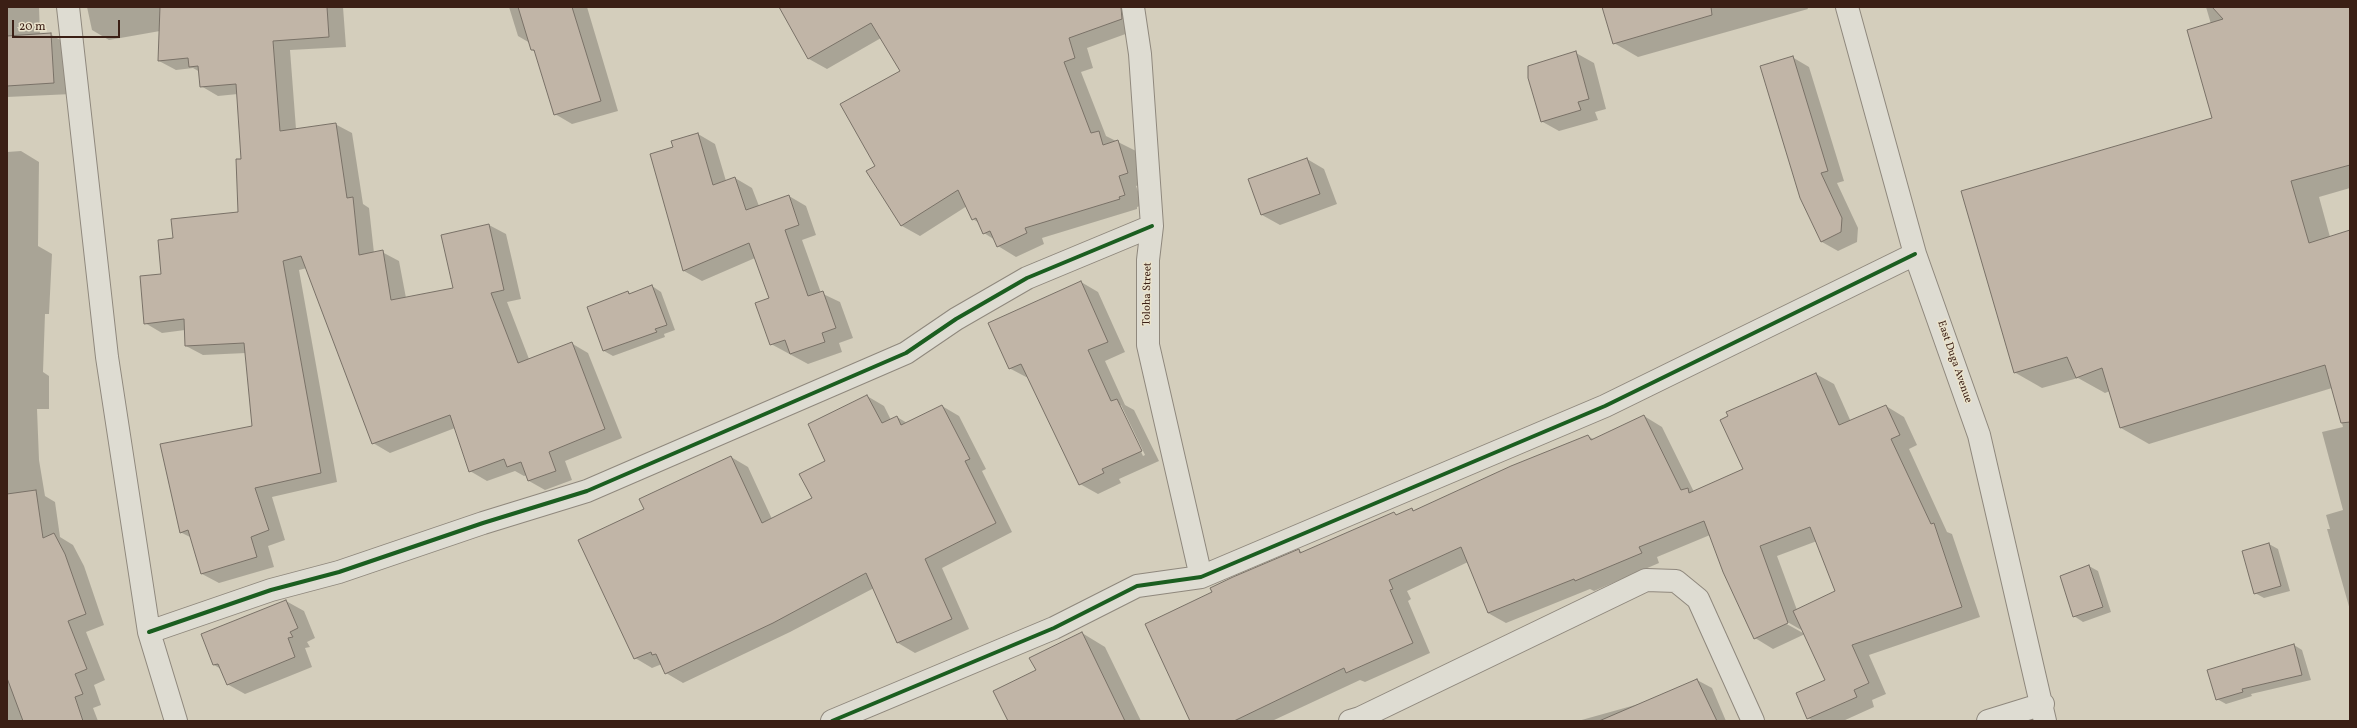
<!DOCTYPE html>
<style>
body{margin:0}
#map{position:relative;width:2357px;height:728px;overflow:hidden;background:#d4cebc;font-family:Vollkorn,serif}
canvas{display:block}
.frame{position:absolute;inset:0;border:8px solid #3b1f15;pointer-events:none}
.scale{position:absolute;left:12px;top:20px;width:108px;height:18px;box-sizing:border-box;border:2px solid #3b1f15;border-top:0;padding-left:5px;font-size:12px;line-height:14px;white-space:nowrap;color:#3b1f15;-webkit-text-stroke:3px #eae3cc;paint-order:stroke}
</style>
<div id="map">
<canvas width="2357" height="728"></canvas>
<div class="frame"></div>
<div class="scale">20 m</div>
</div>
<script>
const ctx = document.querySelector('canvas').getContext('2d');
ctx.lineJoin = 'round';
function paint(path, color) { ctx.fillStyle = color; ctx.fill(path, 'evenodd'); }
const poly = rows => new Path2D(rows.map(r => 'M' + r).join(''));
function trace(path, color, width, dash) { ctx.strokeStyle = color; ctx.lineWidth = width; ctx.lineCap = dash ? 'butt' : 'round'; ctx.setLineDash(dash || []); ctx.stroke(path); }
function drawText(font, color, halo, rows, align = 'center') {
  ctx.font = font + ' Vollkorn,serif'; ctx.lineWidth = 3; ctx.setLineDash([]); ctx.textBaseline = 'middle'; ctx.strokeStyle = halo; ctx.fillStyle = color; for (const [text, x, y, turn = 0] of rows) {
    ctx.save(); ctx.translate(x, y); ctx.rotate((+turn || 0) * Math.PI / 180); ctx.textAlign = isNaN(turn) ? turn : align; if (halo) ctx.strokeText(text, 0, 0); ctx.fillText(text, 0, 0); ctx.restore();
  }
}
paint(poly([
 [7,7,39,7,40,35,50,34,69,45,72,94,7,97],
 [87,7,343,7,346,47,290,50,296,129,335,124,352,133,363,204,369,208,374,253,382,252,399,261,406,298,454,289,442,236,489,225,506,234,521,299,507,302,529,359,571,343,588,353,622,438,565,461,572,480,545,490,529,481,527,475,524,476,515,471,487,481,470,471,455,428,390,453,373,443,307,268,299,270,337,482,272,497,285,540,268,546,274,567,219,583,202,574,192,538,180,532,253,426,246,353,203,355,186,346,185,330,162,333,145,323,174,239,239,213,242,160,238,94,218,96,201,86,200,72,193,68,176,70,159,61,160,31,109,40,92,30],
 [509,7,587,7,618,111,572,124,555,114,536,52,532,50,530,43,518,36],
 [780,7,1122,7,1131,32,1087,48,1093,68,1081,72,1106,136,1136,151,1146,183,1136,186,1143,205,1137,207,1137,209,1042,238,1044,244,1016,257,998,246,995,240,984,233,979,223,973,219,967,206,920,236,902,226,868,172,876,167,901,71,881,38,827,69,809,59],
 [1603,7,1807,7,1808,9,1638,57,1614,43],
 [2206,7,2350,7,2350,188,2319,197,2330,237,2350,231,2350,610,2327,529,2330,529,2326,515,2343,510,2322,432,2343,427,2332,388,2149,444,2121,428,2110,391,2105,393,2078,378,2042,388,2014,372,2214,119,2211,24],
 [1576,53,1594,63,1606,109,1595,112,1598,120,1559,131,1541,121],
 [1792,57,1809,67,1844,181,1837,183,1858,228,1857,242,1838,251,1822,242],
 [698,134,715,144,726,181,735,178,752,188,759,206,789,196,806,206,816,235,802,240,821,293,840,302,853,338,839,343,842,352,808,364,771,344,770,299,755,258,702,281,684,271,651,155,674,148],
 [21,151,39,162,38,246,52,254,49,314,45,314,43,372,49,376,49,409,37,409,39,460,45,496,55,502,60,537,73,545,84,566,104,625,86,632,105,680,94,685,101,705,93,708,98,721,7,721,7,152],
 [1307,159,1324,169,1337,204,1280,225,1262,215,1250,180],
 [1081,282,1098,292,1125,352,1105,361,1125,405,1134,410,1159,461,1119,479,1121,483,1098,494,1080,484,1028,378,1009,368],
 [1119,405,1121,405,1145,455,1143,456],
 [652,286,661,292,675,330,664,334,665,337,613,356,604,351,588,308,628,292,631,294],
 [1816,374,1834,384,1851,422,1886,406,1904,417,1917,445,1909,449,1947,532,1952,534,1980,617,1869,655,1886,694,1872,700,1874,707,1843,721,1813,721,1808,718,1826,680,1805,634,1773,649,1755,638,1710,535,1657,557,1659,563,1594,591,1590,589,1506,623,1488,613,1468,562,1407,591,1411,599,1408,601,1430,653,1365,682,1360,680,1272,721,1192,721,1299,550,1303,553,1394,513,1398,516,1412,509,1415,511,1588,436,1595,440,1644,416,1662,427,1694,492,1744,469],
 [1817,541,1837,592,1797,610,1777,556],
 [1784,620,1803,631,1803,633,1783,622],
 [867,396,884,406,891,420,897,417,907,423,942,406,959,416,986,469,982,471,1012,532,942,568,969,629,915,653,898,643,874,588,790,632,683,683,666,673,662,664,652,668,635,658,646,510,731,457,748,467,772,519,813,498,827,461],
 [2269,544,2278,549,2290,591,2264,598,2255,593],
 [2089,566,2098,571,2111,612,2083,622,2074,616],
 [286,601,304,611,315,638,307,642,310,647,305,648,312,667,245,694,227,684,221,669,214,665,202,635],
 [1082,633,1105,647,1141,721,1009,721,1037,670],
 [2294,645,2302,650,2311,680,2251,694,2252,696,2226,704,2217,699],
 [1697,680,1712,688,1726,721,1578,721,1646,702]
]), '#0003');
const building = poly([
 [160,7,327,7,329,37,273,41,280,131,336,123,347,198,353,197,359,255,383,250,391,300,453,288,441,235,489,224,504,290,491,293,518,363,572,342,605,429,549,452,556,471,528,481,521,462,507,467,504,459,469,472,450,415,372,444,301,256,283,261,321,473,255,488,269,530,251,537,257,557,201,574,188,530,180,533,160,444,252,426,244,343,185,346,184,319,144,324,140,276,161,274,158,240,173,238,171,219,238,212,236,159,241,159,236,84,200,87,198,66,189,67,188,58,158,61,160,7],
 [518,7,572,7,601,101,554,115,534,50,531,50,518,7],
 [779,7,1121,7,1122,19,1069,38,1075,58,1064,62,1091,133,1099,131,1103,145,1118,140,1128,173,1119,176,1125,195,1119,197,1120,199,1025,228,1027,233,997,247,990,231,983,234,976,218,972,220,958,190,901,226,866,171,875,166,840,104,900,71,871,23,808,59,779,7],
 [1602,7,1711,7,1712,15,1613,44,1602,7],
 [2212,7,2350,7,2350,165,2291,181,2309,243,2350,230,2350,422,2341,423,2325,365,2120,428,2102,368,2076,378,2067,357,2014,373,1961,191,2212,118,2187,30,2223,19,2212,7],
 [51,33,54,83,7,86,7,36,51,33],
 [1576,51,1589,99,1578,102,1581,110,1541,122,1528,78,1528,66,1576,51],
 [1793,56,1828,171,1821,173,1842,218,1841,232,1821,242,1800,198,1760,66,1793,56],
 [698,133,713,185,735,177,746,210,789,195,799,225,785,230,808,296,823,291,836,328,822,333,825,342,790,354,785,340,770,345,755,303,769,298,749,243,683,271,650,154,673,147,671,141,698,133],
 [1307,158,1320,194,1261,215,1248,179,1307,158],
 [1081,281,1108,342,1088,350,1111,401,1117,399,1142,451,1102,469,1104,473,1079,485,1021,364,1009,369,988,323,1081,281],
 [652,285,667,325,655,329,657,332,603,351,587,307,628,291,629,294,652,285],
 [1816,373,1839,425,1886,405,1900,435,1891,439,1931,524,1934,523,1962,607,1852,645,1869,683,1854,690,1857,697,1807,719,1796,693,1825,680,1793,611,1835,591,1810,527,1760,546,1788,623,1754,639,1723,572,1704,521,1639,547,1642,553,1575,581,1574,579,1488,613,1461,547,1389,580,1393,589,1390,590,1413,643,1346,673,1344,668,1234,721,1190,721,1145,624,1212,592,1210,588,1233,577,1299,549,1300,553,1394,512,1396,515,1412,508,1413,511,1511,466,1588,435,1591,440,1644,415,1681,490,1688,488,1689,493,1743,469,1720,420,1728,416,1726,412,1816,373],
 [867,395,882,423,897,416,901,425,942,405,970,459,965,461,996,523,925,559,952,619,897,643,866,573,773,623,665,674,656,654,652,655,651,652,634,659,578,540,644,509,639,499,731,456,762,523,812,498,799,474,825,461,808,424,867,395],
 [36,490,43,538,54,533,65,554,86,614,68,621,87,669,75,674,83,694,75,697,83,721,23,721,7,678,7,494,36,490],
 [2269,543,2281,586,2254,594,2242,551,2269,543],
 [2089,565,2103,607,2073,617,2060,576,2089,565],
 [286,600,298,628,290,632,293,637,288,638,295,657,227,685,218,664,213,665,201,634,286,600],
 [1082,632,1125,721,1008,721,993,691,1036,670,1029,658,1082,632],
 [2294,644,2302,675,2242,689,2243,692,2216,700,2207,670,2294,644],
 [1697,679,1717,721,1599,721,1697,679]
]);
paint(building, '#c1b5a7');
trace(building, '#797167', 1);
const minor = poly([
 [68,7,107,357,149,632,176,721],
 [1133,7,1140,54,1152,226,1148,260,1148,345,1201,577],
 [1847,7,1915,254,1979,435,2045,721],
 [149,632,271,590,339,572,483,523,587,491,906,353,956,319,1027,278,1152,226],
 [832,721,1054,628,1137,586,1201,577,1605,406,1915,254],
 [1350,721,1360,718,1646,580,1676,581,1698,599,1753,721],
 [1988,721,2043,704]
]);
trace(minor, '#8f887d', 24);
trace(minor, '#dedcd2', 22);
trace(poly([
 [149,632,271,590,339,572,483,523,587,491,906,353,956,319,1027,278,1152,226],
 [832,721,1054,628,1137,586,1201,577,1605,406,1915,254]
]), '#1b5e20', 4);
drawText('11px', '#3b1f15', '#eae3cc', [
 ["Toloha Street",1148,294,-89],
 ["East Duga Avenue",1954,362,71]
]);
</script>
